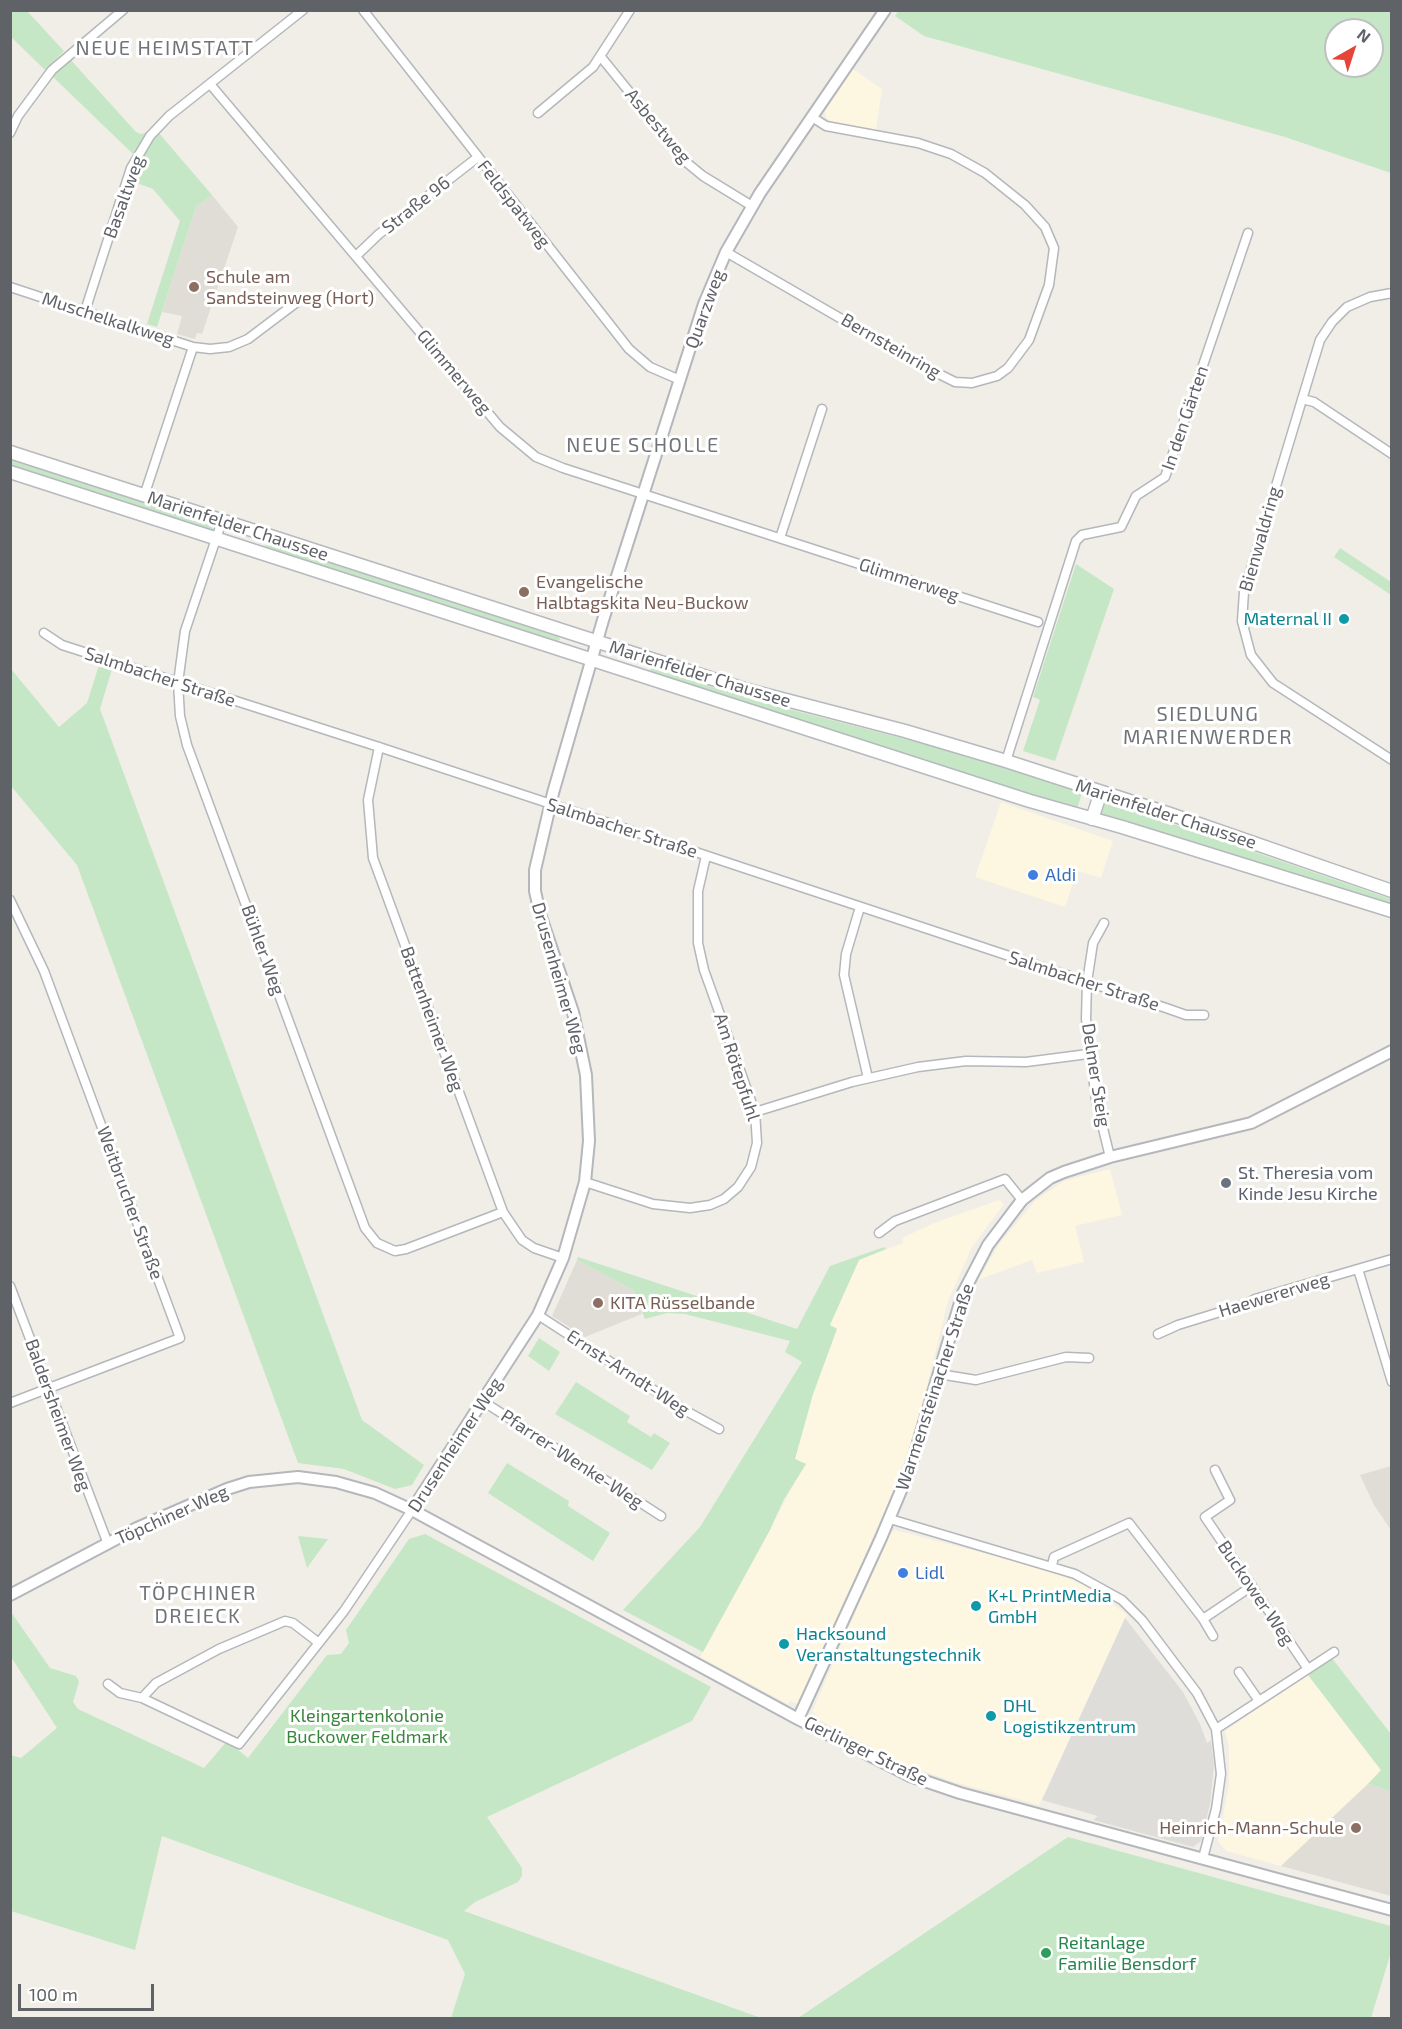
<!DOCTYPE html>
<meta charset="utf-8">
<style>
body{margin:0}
#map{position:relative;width:1402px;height:2029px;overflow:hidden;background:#f0eee7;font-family:"Exo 2",sans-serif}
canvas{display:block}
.frame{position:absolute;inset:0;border:12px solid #5f6267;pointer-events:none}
.north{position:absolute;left:1324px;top:18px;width:60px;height:60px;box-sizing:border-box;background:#fff;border:2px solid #bfc0c2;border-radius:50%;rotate:39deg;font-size:16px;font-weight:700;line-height:24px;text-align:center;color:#5f6267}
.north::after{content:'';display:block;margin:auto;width:21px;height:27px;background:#e54539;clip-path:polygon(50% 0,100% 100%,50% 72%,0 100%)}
.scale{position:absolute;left:18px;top:1984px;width:136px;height:27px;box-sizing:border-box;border:3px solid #5f6267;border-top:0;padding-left:8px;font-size:18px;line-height:21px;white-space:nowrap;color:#5f6267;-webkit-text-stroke:4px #fff;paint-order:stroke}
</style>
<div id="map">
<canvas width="1402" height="2029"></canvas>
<div class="frame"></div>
<div class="north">N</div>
<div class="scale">100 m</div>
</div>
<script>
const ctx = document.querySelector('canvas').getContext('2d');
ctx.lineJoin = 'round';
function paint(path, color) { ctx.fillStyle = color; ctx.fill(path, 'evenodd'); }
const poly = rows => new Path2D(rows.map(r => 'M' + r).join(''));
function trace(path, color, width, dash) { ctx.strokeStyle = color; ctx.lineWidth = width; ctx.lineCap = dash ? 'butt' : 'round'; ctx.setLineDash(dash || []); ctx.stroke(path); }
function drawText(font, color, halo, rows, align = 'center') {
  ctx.font = font + ' "Exo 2",sans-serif'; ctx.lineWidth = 6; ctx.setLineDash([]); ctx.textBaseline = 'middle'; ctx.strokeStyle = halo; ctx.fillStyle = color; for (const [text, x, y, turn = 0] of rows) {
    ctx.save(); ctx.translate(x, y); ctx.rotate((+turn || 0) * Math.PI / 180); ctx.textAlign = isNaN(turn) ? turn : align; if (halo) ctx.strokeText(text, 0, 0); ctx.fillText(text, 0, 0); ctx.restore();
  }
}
paint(poly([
 [853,69,882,89,876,130,834,123,826,118,825,111],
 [1001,802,1113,841,1101,878,1077,871,1065,907,975,877],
 [1110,1169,1122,1215,1075,1226,1084,1262,1037,1273,1032,1260,978,1280,999,1244,1036,1200,1064,1181],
 [999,1200,1004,1204,972,1247,948,1301,916,1431,887,1505,801,1701,798,1704,790,1701,788,1704,700,1657,805,1464,795,1459,813,1394,837,1328,829,1325,859,1260,903,1243,902,1238,934,1223],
 [895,1530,1045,1569,1094,1589,1127,1615,1039,1805,954,1782,909,1766,817,1719,818,1716,812,1712,888,1536],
 [1308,1675,1381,1771,1281,1866,1226,1851,1218,1841,1229,1785,1229,1748,1225,1731]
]), '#fdf6e0');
paint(poly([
 [1125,1618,1183,1692,1200,1724,1207,1743,1211,1740,1214,1765,1210,1804,1201,1841,1193,1847,1093,1820,1098,1816,1042,1800]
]), '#dfddd9');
paint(poly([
 [212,195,238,227,202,334,197,333,195,339,177,334,182,316,162,312,196,207],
 [577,1260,633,1290,642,1314,585,1337,552,1316],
 [1391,1466,1391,1530,1374,1505,1360,1475],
 [1368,1784,1391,1791,1391,1896,1281,1866]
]), '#e0ddd6');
paint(poly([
 [899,10,1391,11,1391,173,1285,137,924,36,895,16],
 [1336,30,1372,30,1372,66,1336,66],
 [10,11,27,11,64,51,45,70,11,37],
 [69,58,136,132,141,134,148,132,133,154,52,76],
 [158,132,212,195,196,207,157,327,147,324,180,221,153,189,131,181,142,157],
 [11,459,213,525,213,530,11,469],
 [268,542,559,637,560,639,558,641,517,631,264,548],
 [1340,548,1391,582,1391,595,1334,557],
 [1076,564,1114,589,1055,761,1023,751,1040,700,1033,697],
 [99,665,112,669,100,709,362,1420,424,1465,412,1485,395,1489,344,1469,298,1463,77,865,11,786,11,669,59,727,87,703],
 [651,668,753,700,952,751,1082,793,1077,809,1043,801,650,672],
 [1106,801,1391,899,1391,904,1103,816,1101,813],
 [884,1247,886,1249,859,1260,830,1325,837,1329,813,1394,795,1459,806,1464,784,1499,770,1530,703,1652,623,1610,700,1527,802,1362,785,1352,790,1341,685,1314,667,1313,645,1319,633,1290,577,1260,578,1257,797,1329,830,1266],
 [539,1338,560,1352,549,1371,528,1356],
 [576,1382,630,1416,627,1422,651,1437,654,1433,670,1443,652,1470,555,1414],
 [507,1463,569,1501,568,1506,610,1533,593,1561,488,1493],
 [425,1534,711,1687,692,1721,487,1817,522,1868,522,1876,518,1882,475,1902,464,1911,761,2018,451,2018,465,1974,448,1940,162,1836,135,1950,11,1911,10,1755,21,1758,57,1728,11,1657,11,1612,50,1668,76,1676,79,1682,73,1702,78,1709,204,1768,227,1741,248,1758,327,1655,341,1654,349,1643,346,1630,409,1539],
 [298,1536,328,1539,307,1568],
 [1331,1657,1391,1734,1391,1791,1368,1784,1381,1770,1308,1675],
 [1068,1837,1391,1926,1391,1952,1371,2018,798,2018]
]), '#c5e7c5');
const minor = poly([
 [363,10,629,349,650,367,680,380],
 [601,57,686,162,703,176,752,206],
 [210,84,500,427,536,457,563,468,1038,622],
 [538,113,593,67,630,10],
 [10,133,18,116,52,70,123,10],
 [726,252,921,365,955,382,972,383,997,376,1008,368,1029,340,1049,285,1054,248,1045,227,1025,205,985,173,951,154,918,143,826,126,812,117],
 [356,256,379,234,478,157],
 [10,287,193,347,210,349,229,347,248,339,297,302],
 [1392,293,1370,297,1347,307,1332,322,1320,340,1244,592,1242,621,1251,655,1273,683,1392,760],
 [85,311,131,168,150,136,169,116,303,10],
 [1302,399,1314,402,1392,454],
 [144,496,193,347],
 [222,521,185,631,178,683,180,716,187,745,365,1228,377,1243,395,1251,406,1249,503,1212],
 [780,538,822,409],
 [44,633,62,645,379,747,1166,1008,1186,1015,1204,1015],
 [379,747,368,800,373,858,503,1212,522,1240,534,1248,563,1258],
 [1006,761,1076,541,1082,535,1121,527,1136,496,1165,477,1248,233],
 [10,900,44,971,180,1338,10,1403],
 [860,907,846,954,844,975,868,1078],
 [1104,923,1093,943,1087,982,1086,1019,1096,1100,1110,1157],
 [755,1112,852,1082,918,1067,966,1061,1026,1062,1088,1054],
 [585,1182,653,1204,690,1208,710,1205,724,1199,738,1187,751,1167,757,1143,755,1112,704,970,698,943,698,891,706,856],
 [879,1233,895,1221,1005,1179,1022,1200],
 [1358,1269,1392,1382],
 [10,1286,108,1544],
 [538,1315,688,1412,719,1429],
 [1158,1334,1178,1325,1246,1304,1255,1299,1392,1259],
 [939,1374,976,1380,1066,1357,1089,1358],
 [484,1402,661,1516],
 [1215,1470,1230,1500,1205,1517,1308,1669,1216,1729],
 [890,1519,1075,1574,1122,1600,1142,1620,1197,1693,1216,1729,1221,1774,1216,1809,1203,1858],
 [1052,1565,1054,1557,1129,1523,1203,1619,1252,1586],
 [1203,1619,1213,1636],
 [1308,1669,1334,1652],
 [1239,1672,1259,1701],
 [108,1684,120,1693,142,1698,239,1744,344,1611,412,1510],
 [142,1698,156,1683,219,1649,285,1621,293,1623,319,1643]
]);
const tertiary = poly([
 [412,1510,538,1315,563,1258,585,1182,589,1141,586,1075,573,1012,540,914,535,891,535,870,553,793,603,620,704,304,726,252,760,193,885,10],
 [10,1595,137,1528,227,1489,249,1482,298,1477,336,1482,375,1493,412,1510,798,1719,910,1776,960,1793,1392,1910],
 [798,1719,881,1538,910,1469,963,1293,988,1245,1022,1200,1050,1178,1064,1172,1110,1157,1251,1123,1392,1051]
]);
const secondary = poly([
 [10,452,744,689,905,731,1006,761,1170,814,1392,891],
 [10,472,1030,801,1122,827,1392,911],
 [1092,819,1101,792]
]);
trace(minor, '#b4b7bb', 11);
trace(tertiary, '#b4b7bb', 14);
trace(secondary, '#b6b9be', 15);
trace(minor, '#fff', 8);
trace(tertiary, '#fff', 10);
trace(secondary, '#fff', 12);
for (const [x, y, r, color] of [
 [194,287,6,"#8d6e63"],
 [524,592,6,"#8d6e63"],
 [1344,619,6,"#0f9aa8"],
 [1033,875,6,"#3f7fe0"],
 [1226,1183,6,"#6b7280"],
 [598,1303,6,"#8d6e63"],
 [903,1573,6,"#3f7fe0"],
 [976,1606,6,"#0f9aa8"],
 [784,1644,6,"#0f9aa8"],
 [991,1716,6,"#0f9aa8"],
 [1356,1828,6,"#8d6e63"],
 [1046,1953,6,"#2e9e5b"]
]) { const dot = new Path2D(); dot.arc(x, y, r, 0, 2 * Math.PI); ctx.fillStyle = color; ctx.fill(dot); trace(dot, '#fff', 2); }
drawText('18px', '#5f6267', '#fff', [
 ["Asbestweg",658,126,50],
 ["Basaltweg",124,197,-70],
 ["Feldspatweg",514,204,52],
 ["Straße 96",416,205,-38],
 ["Quarzweg",705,309,-70],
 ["Muschelkalkweg",108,319,18],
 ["Bernsteinring",891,346,30],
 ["Glimmerweg",454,372,50],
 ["In den Gärten",1185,418,-71],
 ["Marienfelder Chaussee",238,526,18],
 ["Bienwaldring",1260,539,-74],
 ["Glimmerweg",909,580,18],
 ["Marienfelder Chaussee",700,674,17],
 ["Salmbacher Straße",160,677,18],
 ["Marienfelder Chaussee",1166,814,18],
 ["Salmbacher Straße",622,828,18],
 ["Bühler Weg",263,950,70],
 ["Drusenheimer Weg",559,978,74],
 ["Salmbacher Straße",1084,981,18],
 ["Battenheimer Weg",432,1019,70],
 ["Am Rötepfuhl",737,1067,72],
 ["Delmer Steig",1096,1075,81],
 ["Weitbrucher Straße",130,1203,70],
 ["Haewererweg",1274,1295,-17],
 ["Ernst-Arndt-Weg",628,1373,33],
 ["Warmensteinacher Straße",935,1387,-72],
 ["Baldersheimer Weg",58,1415,70],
 ["Drusenheimer Weg",455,1445,-57],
 ["Pfarrer-Wenke-Weg",572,1459,33],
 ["Töpchiner Weg",172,1515,-24],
 ["Buckower Weg",1256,1593,56],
 ["Gerlinger Straße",866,1751,26]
]);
drawText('18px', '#785e54', '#fff', [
 ["Schule am",206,277],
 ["Sandsteinweg (Hort)",206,298],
 ["Evangelische",536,582],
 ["Halbtagskita Neu-Buckow",536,603],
 ["KITA Rüsselbande",610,1303],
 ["Heinrich-Mann-Schule",1344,1828,"right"]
], 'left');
drawText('18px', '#0d838f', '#fff', [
 ["Maternal II",1332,619,"right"],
 ["K+L PrintMedia",988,1596],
 ["GmbH",988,1617],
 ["Hacksound",796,1634],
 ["Veranstaltungstechnik",796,1655],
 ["DHL",1003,1706],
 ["Logistikzentrum",1003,1727]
], 'left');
drawText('18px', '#366cbe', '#fff', [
 ["Aldi",1045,875],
 ["Lidl",915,1573]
], 'left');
drawText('18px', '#5b616d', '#fff', [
 ["St. Theresia vom",1238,1173],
 ["Kinde Jesu Kirche",1238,1194]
], 'left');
drawText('18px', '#38853b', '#fff', [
 ["Kleingartenkolonie",367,1716],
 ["Buckower Feldmark",367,1737]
]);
drawText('18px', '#27864d', '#fff', [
 ["Reitanlage",1058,1943],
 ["Familie Bensdorf",1058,1964]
], 'left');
ctx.letterSpacing = '1.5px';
drawText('20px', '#707479', '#fff', [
 ["NEUE HEIMSTATT",165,48],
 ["NEUE SCHOLLE",643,445],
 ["SIEDLUNG",1208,714],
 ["MARIENWERDER",1208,737],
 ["TÖPCHINER",198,1593],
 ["DREIECK",198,1616]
]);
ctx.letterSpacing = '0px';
</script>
